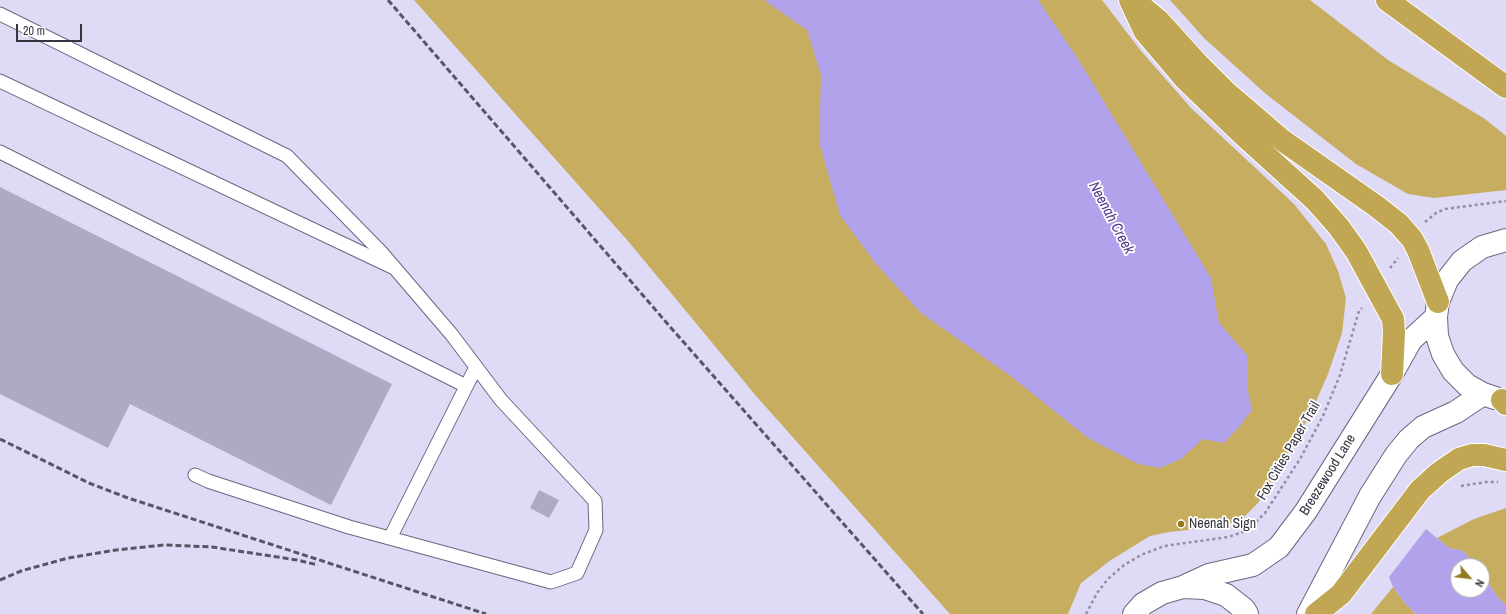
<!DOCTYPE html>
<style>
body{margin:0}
#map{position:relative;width:1506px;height:614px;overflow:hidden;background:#dfdaf6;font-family:"Archivo Narrow",sans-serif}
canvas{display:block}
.north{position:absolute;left:1450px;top:558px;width:40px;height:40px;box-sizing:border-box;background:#fff;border:1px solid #afaeb2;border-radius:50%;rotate:118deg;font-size:11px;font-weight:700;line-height:16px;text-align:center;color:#36343f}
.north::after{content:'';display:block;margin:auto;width:14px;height:18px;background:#937a20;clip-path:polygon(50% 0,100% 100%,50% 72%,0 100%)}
.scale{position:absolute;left:16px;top:24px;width:66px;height:18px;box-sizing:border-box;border:2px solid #36343f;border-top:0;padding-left:5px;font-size:12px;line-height:14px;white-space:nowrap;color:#36343f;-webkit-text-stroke:3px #fff;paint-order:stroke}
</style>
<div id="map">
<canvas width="1506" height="614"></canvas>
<div class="north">N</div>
<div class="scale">20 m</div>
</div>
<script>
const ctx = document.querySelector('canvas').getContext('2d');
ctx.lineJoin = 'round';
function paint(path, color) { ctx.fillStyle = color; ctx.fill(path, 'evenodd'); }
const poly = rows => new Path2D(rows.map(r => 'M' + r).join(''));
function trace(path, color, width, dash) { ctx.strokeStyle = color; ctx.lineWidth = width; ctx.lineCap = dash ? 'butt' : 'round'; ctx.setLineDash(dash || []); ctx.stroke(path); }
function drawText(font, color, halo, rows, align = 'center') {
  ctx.font = font + ' "Archivo Narrow",sans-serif'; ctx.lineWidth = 3.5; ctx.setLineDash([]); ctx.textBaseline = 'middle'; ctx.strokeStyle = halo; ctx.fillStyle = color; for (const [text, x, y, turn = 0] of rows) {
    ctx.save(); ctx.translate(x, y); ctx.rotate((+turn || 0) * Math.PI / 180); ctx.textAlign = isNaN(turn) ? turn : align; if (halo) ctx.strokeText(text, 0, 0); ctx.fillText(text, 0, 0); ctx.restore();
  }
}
paint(poly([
 [414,0,1102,0,1141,51,1191,108,1294,204,1326,244,1338,271,1346,298,1342,333,1328,374,1310,415,1276,473,1258,503,1242,519,1223,526,1169,532,1150,536,1111,560,1081,583,1068,614,950,614,757,397,628,241],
 [1170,0,1310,0,1388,60,1485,119,1506,136,1506,190,1434,198,1408,194,1356,164,1266,94,1204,38],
 [1506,508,1506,606,1496,595,1482,572,1482,566,1477,566,1463,551,1449,548,1437,538,1474,519],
 [1393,587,1405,603,1416,614,1371,614]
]), '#c6ad60');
paint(poly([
 [764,0,1038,0,1078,59,1211,278,1219,323,1247,355,1247,387,1252,410,1238,428,1224,443,1203,439,1181,459,1160,468,1138,464,1088,438,1012,377,921,313,876,264,840,215,819,142,821,75,807,30],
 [1426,529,1449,548,1463,551,1477,566,1458,566,1458,590,1482,590,1482,572,1496,595,1506,606,1506,614,1416,614,1405,603,1393,587,1389,577]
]), '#b2a2eb');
paint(poly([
 [0,187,392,384,331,505,130,404,108,448,0,394],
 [539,490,559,500,549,518,530,508]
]), '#aea9c4');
const service = poly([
 [0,14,287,156,381,252,452,335,501,400,595,501,596,530,577,573,551,582,349,527,208,481,195,475],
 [0,81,392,267],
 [0,152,466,386],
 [390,538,476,367]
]);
const secondary = poly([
 [1495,398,1483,394,1467,385,1453,371,1443,354,1437,336,1436,317,1438,302,1447,280,1462,261,1482,247,1506,240],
 [1183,587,1209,575,1253,565,1279,547,1306,511,1392,374,1411,340,1436,317],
 [1134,614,1143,604,1162,593,1183,587,1205,588,1226,595,1244,609,1247,614],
 [1308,614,1370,496,1396,455,1409,439,1423,427,1456,412,1483,394]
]);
const motorway = poly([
 [1130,0,1145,32,1184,78,1240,132,1315,200,1338,226,1356,251,1393,319,1394,332,1392,374],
 [1134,0,1159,21,1197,63,1227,93,1247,110,1282,140,1376,206,1399,224,1412,239,1418,250,1438,302],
 [1387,0,1506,87],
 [1502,400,1506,404],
 [1316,614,1341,594,1420,490,1440,472,1459,459,1472,455,1484,455,1506,460]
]);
trace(service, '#6c6780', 15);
trace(secondary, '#6c6780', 24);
trace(motorway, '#fff', 24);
trace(poly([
 [1425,222,1436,213,1445,209,1506,201],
 [1390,268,1398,258],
 [1461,486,1486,482,1498,482],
 [1086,614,1097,593,1108,579,1124,565,1141,555,1164,546,1228,537,1243,532,1253,525,1265,513,1300,459,1323,416,1340,375,1359,311,1362,308]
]), '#928ea3', 2.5, [3, 3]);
trace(service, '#fff', 13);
trace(secondary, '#fff', 22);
trace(motorway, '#c1a653', 22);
trace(poly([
 [388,0,672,329,923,614],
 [0,439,89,483,128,498,486,614],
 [0,580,21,571,68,558,116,550,164,545,212,547,297,560,318,565]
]), '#585564', 3, [6, 3]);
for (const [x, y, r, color] of [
 [1181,524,4,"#937a20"]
]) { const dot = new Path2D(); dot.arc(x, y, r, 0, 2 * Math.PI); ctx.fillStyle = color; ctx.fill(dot); trace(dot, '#fff', 1.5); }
drawText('14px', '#36343f', '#fff', [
 ["Fox Cities Paper Trail",1289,451,-60],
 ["Breezewood Lane",1328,475,-58]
]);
drawText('14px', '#36343f', '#fff', [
 ["Neenah Sign",1189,524]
], 'left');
drawText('italic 15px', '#51388d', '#fff', [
 ["Neenah Creek",1111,218,62]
]);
</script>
